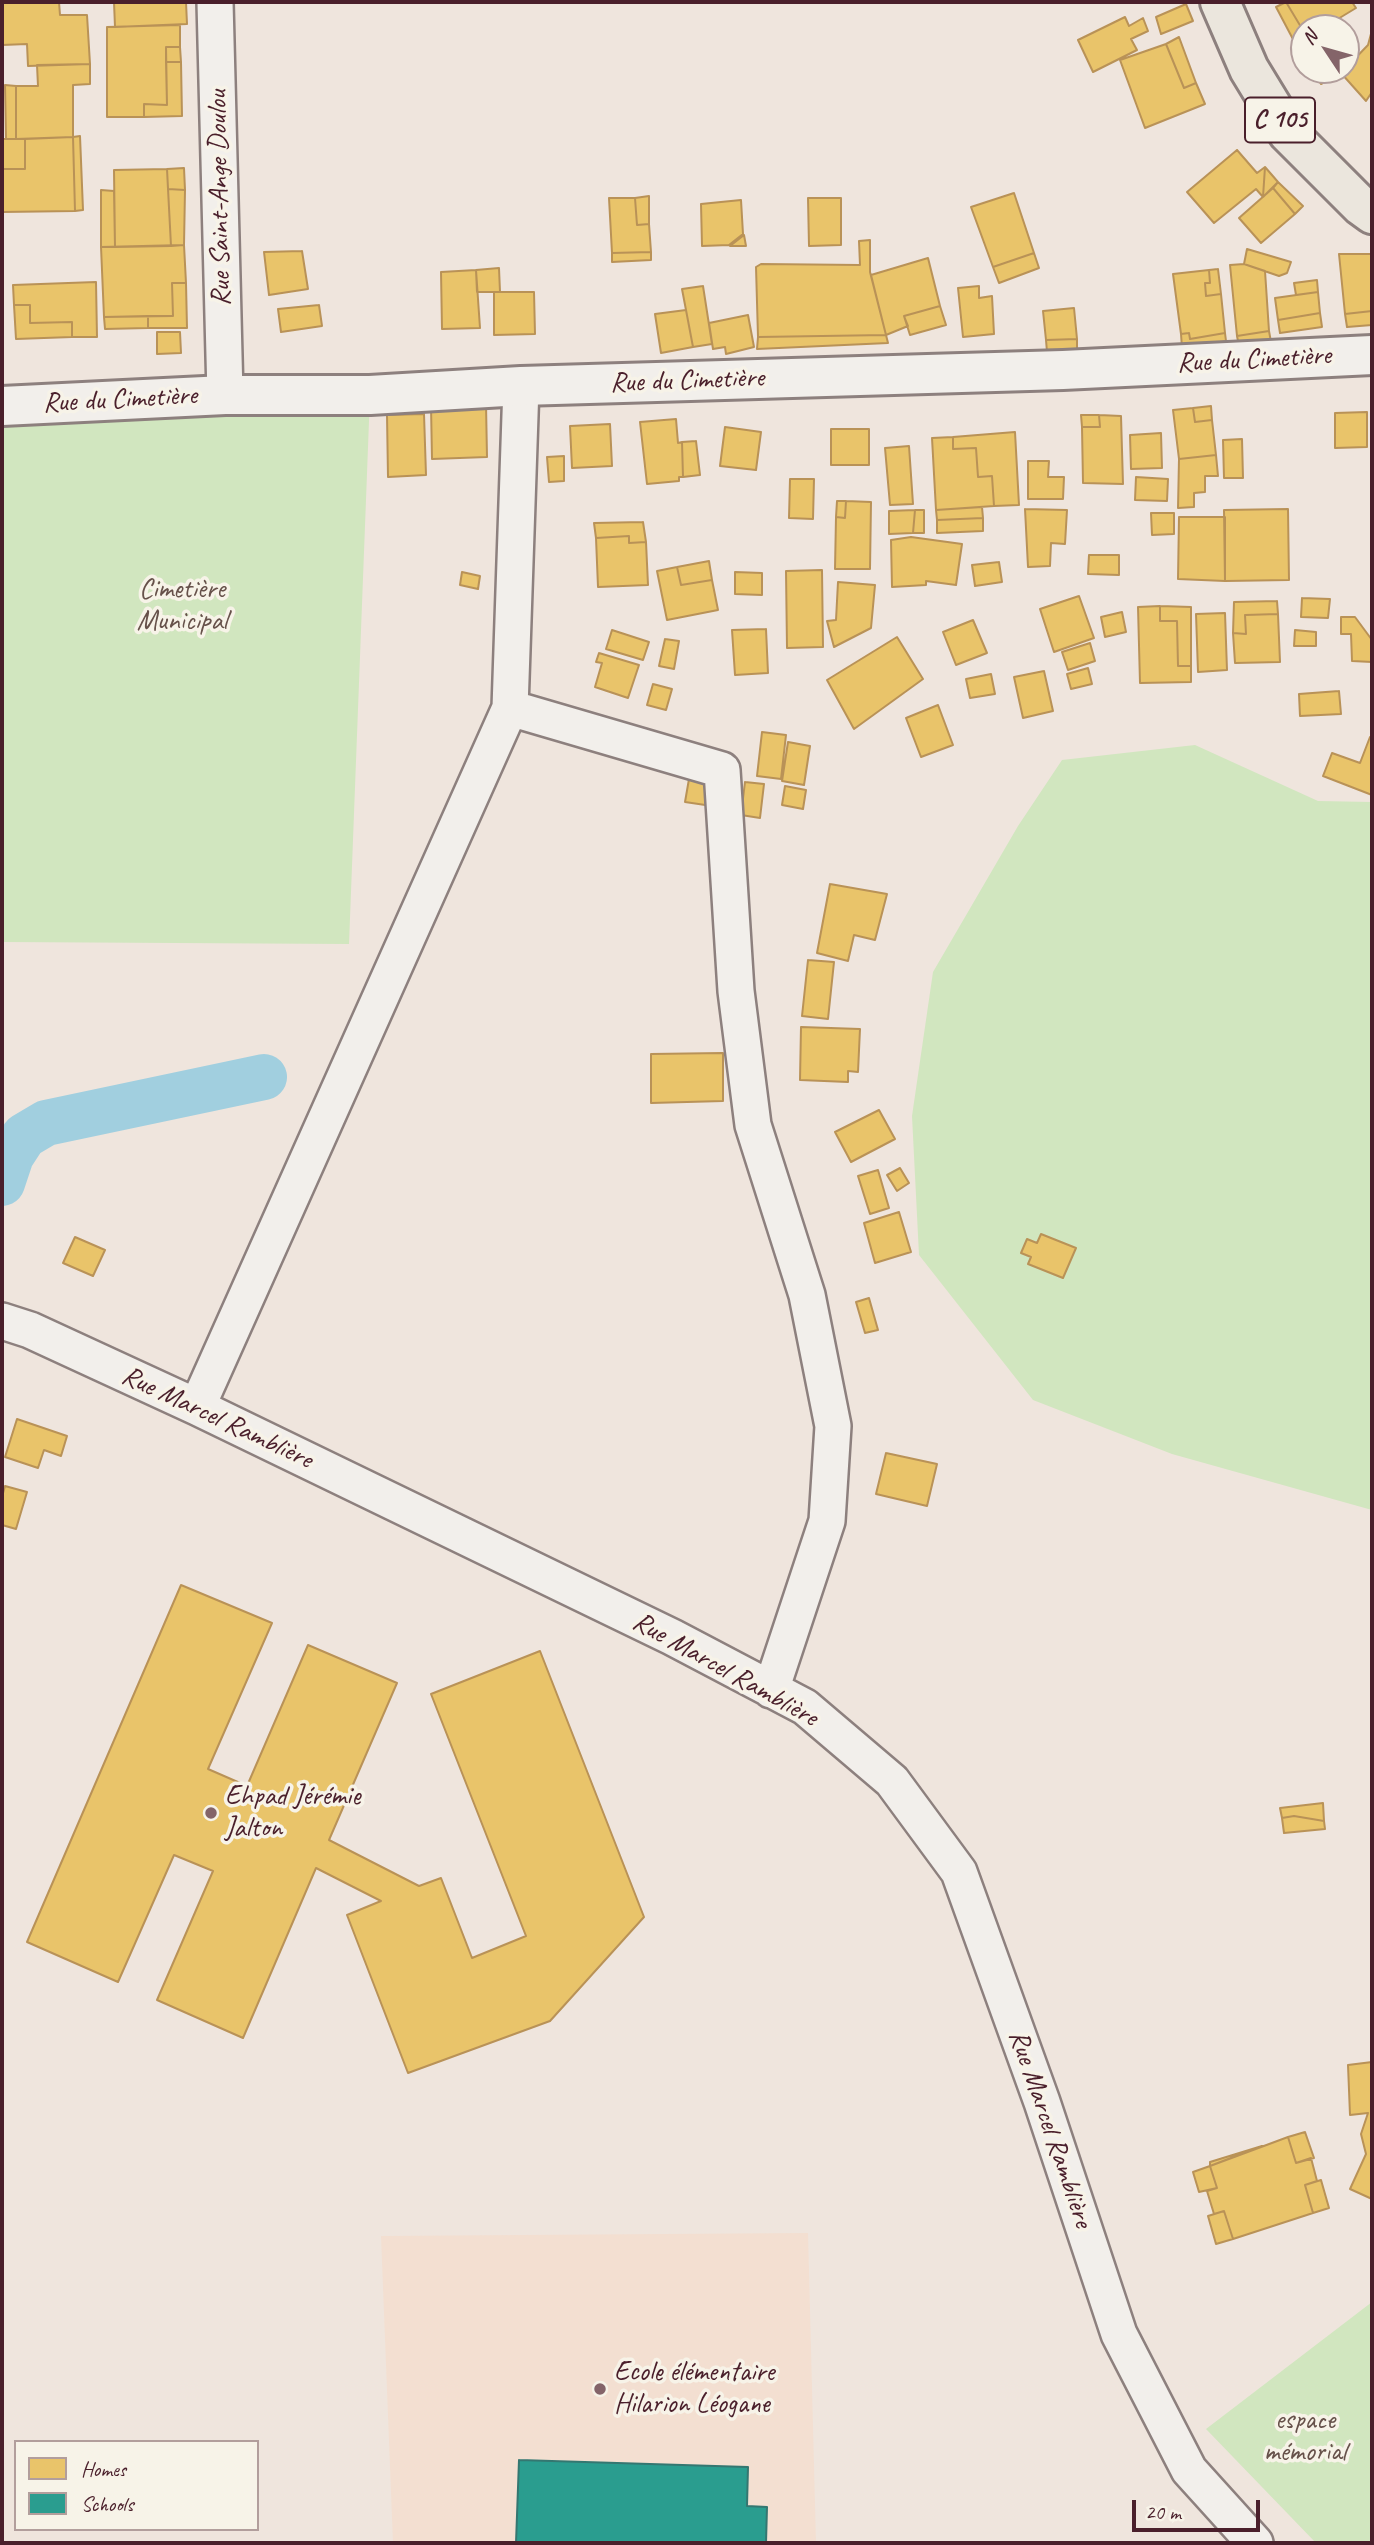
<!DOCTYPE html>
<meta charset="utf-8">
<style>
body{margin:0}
#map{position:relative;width:1374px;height:2545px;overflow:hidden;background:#efe5dd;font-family:Caveat,sans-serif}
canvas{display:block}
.frame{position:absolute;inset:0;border:4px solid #4a1f2b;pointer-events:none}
.legend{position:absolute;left:14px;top:2440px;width:245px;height:91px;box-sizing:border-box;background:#f7f3e8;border:2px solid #b29e9c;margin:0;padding:9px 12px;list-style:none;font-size:21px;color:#4a1f2b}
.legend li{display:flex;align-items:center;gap:14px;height:35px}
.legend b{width:35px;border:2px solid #b29e9c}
.north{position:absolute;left:1290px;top:14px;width:70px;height:70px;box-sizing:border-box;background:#f7f3e8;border:2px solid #b29e9c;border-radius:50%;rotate:306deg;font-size:19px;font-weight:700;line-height:28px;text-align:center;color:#4a1f2b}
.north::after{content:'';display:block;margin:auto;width:24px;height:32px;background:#846469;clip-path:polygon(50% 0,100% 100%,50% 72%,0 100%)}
.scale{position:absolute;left:1132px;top:2500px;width:128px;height:32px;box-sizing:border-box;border:4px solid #4a1f2b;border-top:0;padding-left:9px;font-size:21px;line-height:24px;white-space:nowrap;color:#4a1f2b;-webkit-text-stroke:5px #f7f3e8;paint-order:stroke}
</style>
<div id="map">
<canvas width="1374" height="2545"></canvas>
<div class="frame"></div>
<ul class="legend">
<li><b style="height:19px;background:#e9c46a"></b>Homes</li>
<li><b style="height:19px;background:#2a9d8f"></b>Schools</li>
</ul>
<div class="north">N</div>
<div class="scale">20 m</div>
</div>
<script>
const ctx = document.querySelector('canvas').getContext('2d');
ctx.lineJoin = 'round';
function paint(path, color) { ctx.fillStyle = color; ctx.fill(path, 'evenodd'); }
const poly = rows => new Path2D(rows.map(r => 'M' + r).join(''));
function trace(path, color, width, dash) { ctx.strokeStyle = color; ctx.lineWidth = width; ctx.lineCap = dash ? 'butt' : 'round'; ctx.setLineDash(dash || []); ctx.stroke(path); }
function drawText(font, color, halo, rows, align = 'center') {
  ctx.font = font + ' Caveat,sans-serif'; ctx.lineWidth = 7; ctx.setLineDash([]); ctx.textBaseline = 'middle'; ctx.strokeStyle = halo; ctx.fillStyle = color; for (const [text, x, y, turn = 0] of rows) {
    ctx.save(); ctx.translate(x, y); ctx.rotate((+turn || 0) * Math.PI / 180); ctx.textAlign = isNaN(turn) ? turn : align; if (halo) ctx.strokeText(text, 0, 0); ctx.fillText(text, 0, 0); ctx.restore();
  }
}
paint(poly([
 [808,2233,816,2543,393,2543,381,2236]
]), '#f3dfd1');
paint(poly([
 [370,395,349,944,2,942,2,406],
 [1195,745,1318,801,1372,802,1372,1510,1172,1454,1033,1400,919,1255,912,1116,933,972,1018,826,1062,760],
 [1372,2302,1372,2543,1316,2543,1206,2429]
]), '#d1e6bf');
const homes = poly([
 [2,2,59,2,60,15,87,15,90,64,28,66,27,44,2,45,2,2],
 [114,2,186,2,187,24,115,27,114,2],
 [1286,2,1304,32,1304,39,1295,43,1276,7,1286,2],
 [1286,2,1352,2,1356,8,1323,28,1304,28,1304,32,1286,2],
 [1186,4,1193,21,1161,34,1156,17,1186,4],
 [1125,17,1129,26,1143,18,1148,31,1131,39,1137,50,1093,72,1078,40,1125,17],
 [180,25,180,47,166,47,167,105,144,104,144,117,107,117,107,27,180,25],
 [1372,30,1372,92,1366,101,1341,73,1368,45,1372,30],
 [1179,37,1196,83,1184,88,1166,44,1179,37],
 [1166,44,1184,88,1196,83,1205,104,1145,128,1120,60,1166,44],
 [166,47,180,47,181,62,166,62,166,47],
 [166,62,181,62,182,116,144,117,144,104,167,105,166,62],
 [90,64,90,84,73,85,73,137,16,139,16,86,38,86,37,65,90,64],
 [1312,70,1340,70,1341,73,1321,84,1312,70],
 [5,85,16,86,16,139,6,139,5,85],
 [80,136,83,210,75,211,73,137,80,136],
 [73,137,75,211,2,212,2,169,25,169,25,139,73,137],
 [2,139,25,139,25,169,2,169,2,139],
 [1237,150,1257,173,1265,167,1263,197,1256,189,1214,223,1187,192,1237,150],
 [1265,167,1278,182,1263,197,1265,167],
 [184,168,185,190,168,189,167,169,184,168],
 [167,169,171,246,115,247,114,170,167,169],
 [1278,182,1303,206,1295,214,1273,188,1278,182],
 [1273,188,1295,214,1261,243,1239,218,1273,188],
 [168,189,185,190,184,245,171,246,168,189],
 [101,190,114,191,115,247,101,247,101,190],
 [1014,193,1034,253,993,267,971,207,1014,193],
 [649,196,649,224,637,225,635,198,649,196],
 [609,198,635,198,637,225,649,224,651,252,612,253,609,198],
 [808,198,841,198,841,245,809,246,808,198],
 [741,200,743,234,729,245,702,246,701,204,741,200],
 [744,235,746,246,730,246,744,235],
 [870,240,870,272,886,335,758,337,756,267,761,264,860,265,859,241,870,240],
 [184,245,186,283,172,283,173,316,104,317,101,247,184,245],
 [1247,249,1291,262,1287,273,1279,276,1244,264,1247,249],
 [302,251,308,289,269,295,264,252,302,251],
 [651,252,651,260,612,262,612,253,651,252],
 [1034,253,1039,268,999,283,993,267,1034,253],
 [1339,254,1372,254,1372,311,1345,314,1339,254],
 [928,258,940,306,904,316,908,326,886,335,871,275,928,258],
 [1244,264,1265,271,1269,331,1237,336,1230,265,1244,264],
 [499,268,500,292,477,292,476,270,499,268],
 [1218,269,1221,294,1206,296,1205,283,1210,283,1209,270,1218,269],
 [476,270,480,328,442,329,441,272,476,270],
 [1209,270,1210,283,1205,283,1206,296,1221,294,1225,333,1190,339,1189,333,1181,334,1173,274,1209,270],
 [1317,280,1318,292,1296,295,1294,283,1317,280],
 [96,282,97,337,72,337,72,322,30,323,30,305,14,305,13,285,96,282],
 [172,283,186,283,187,328,148,328,148,316,173,316,172,283],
 [703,286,712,344,693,347,682,289,703,286],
 [979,286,979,298,992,296,994,334,963,337,958,288,979,286],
 [494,292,534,292,535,334,494,335,494,292],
 [1318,292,1320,313,1278,320,1275,298,1318,292],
 [14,305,30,305,30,323,72,322,72,337,16,339,14,305],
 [319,305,322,326,281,332,278,309,319,305],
 [940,306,946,325,910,335,904,316,940,306],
 [1074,308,1077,339,1046,340,1043,311,1074,308],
 [686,310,693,347,661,353,655,314,686,310],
 [1372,311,1372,325,1347,327,1345,314,1372,311],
 [1320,313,1322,327,1280,333,1278,320,1320,313],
 [748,315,754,347,726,354,725,347,713,349,709,323,748,315],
 [148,316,148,328,105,329,104,317,148,316],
 [1269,331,1271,342,1239,346,1237,336,1269,331],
 [157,332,180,332,181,353,157,354,157,332],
 [1189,333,1190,339,1225,333,1226,341,1182,348,1181,334,1189,333],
 [886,335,888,343,757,349,758,337,886,335],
 [1077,339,1077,349,1047,352,1046,340,1077,339],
 [486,404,487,457,432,459,431,406,486,404],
 [1211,406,1212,420,1195,422,1193,408,1211,406],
 [1193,408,1195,422,1212,420,1216,455,1179,459,1173,410,1193,408],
 [1367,412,1367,447,1335,448,1335,413,1367,412],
 [424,414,426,475,388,477,387,415,424,414],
 [1081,415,1099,415,1100,427,1082,427,1081,415],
 [1099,415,1121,416,1123,484,1083,483,1082,427,1100,427,1099,415],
 [676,419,678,443,682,442,683,477,679,477,679,481,647,484,640,422,676,419],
 [610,424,612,466,572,468,570,426,610,424],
 [725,427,761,432,756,470,720,466,725,427],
 [831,429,869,429,869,465,831,465,831,429],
 [1015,432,1019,505,994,506,992,476,978,477,976,448,953,449,953,437,1015,432],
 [1161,433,1162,468,1131,469,1130,435,1161,433],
 [953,437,953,449,976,448,978,477,992,476,994,506,936,510,932,438,953,437],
 [1242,439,1243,478,1224,478,1223,440,1242,439],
 [696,441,700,475,683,477,682,442,696,441],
 [909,446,913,504,890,505,885,448,909,446],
 [1216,455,1218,476,1205,476,1205,492,1194,493,1194,507,1178,508,1179,459,1216,455],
 [564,456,564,481,549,482,547,457,564,456],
 [1028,461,1049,461,1048,477,1064,477,1063,499,1028,499,1028,461],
 [1136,477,1168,479,1167,501,1135,500,1136,477],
 [790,479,814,479,813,519,789,518,790,479],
 [837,501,846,501,845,518,836,517,837,501],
 [846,501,871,502,870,569,835,569,836,517,845,518,846,501],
 [982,507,983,518,937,520,936,510,982,507],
 [1025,509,1067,510,1065,544,1051,543,1050,566,1028,567,1025,509],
 [1288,509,1289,580,1225,581,1224,510,1288,509],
 [915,510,913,533,889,534,889,511,915,510],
 [915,510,924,510,924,533,913,533,915,510],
 [1151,513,1174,513,1174,534,1152,535,1151,513],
 [1179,517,1225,517,1225,581,1178,579,1179,517],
 [983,518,983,531,937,533,937,520,983,518],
 [643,522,646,542,629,543,629,536,596,538,594,523,643,522],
 [629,536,629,543,646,542,648,585,598,587,596,538,629,536],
 [911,537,962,544,956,585,926,581,926,585,892,587,891,540,911,537],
 [1089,555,1119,555,1119,575,1088,574,1089,555],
 [709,561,712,580,681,585,677,567,709,561],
 [999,562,1002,582,975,586,972,565,999,562],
 [677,567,681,585,712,580,718,610,667,620,657,571,677,567],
 [822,570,823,647,787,648,786,571,822,570],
 [462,572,480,576,478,589,460,585,462,572],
 [735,572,762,573,762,595,735,594,735,572],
 [838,582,875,585,871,628,834,647,827,621,836,620,838,582],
 [1079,596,1094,638,1054,652,1040,609,1079,596],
 [1302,598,1330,599,1328,618,1301,617,1302,598],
 [1277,601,1278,614,1245,615,1246,634,1233,633,1234,602,1277,601],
 [1160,606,1191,607,1191,666,1178,666,1177,621,1160,621,1160,606],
 [1160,606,1160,621,1177,621,1178,666,1191,666,1191,682,1140,683,1138,607,1160,606],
 [1122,612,1126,632,1105,637,1101,617,1122,612],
 [1225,613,1227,670,1198,672,1196,614,1225,613],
 [1278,614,1280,662,1235,663,1233,633,1246,634,1245,615,1278,614],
 [1341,617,1355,617,1372,640,1372,662,1352,661,1351,634,1341,634,1341,617],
 [973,620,987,653,956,665,943,632,973,620],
 [766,629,768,673,735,675,732,630,766,629],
 [612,630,649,642,643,660,606,649,612,630],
 [1295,630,1316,632,1316,646,1294,646,1295,630],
 [897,637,923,679,854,729,827,680,897,637],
 [665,639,679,641,674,669,659,666,665,639],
 [1090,643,1095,661,1068,670,1062,652,1090,643],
 [599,653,639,665,628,698,595,687,602,663,596,662,599,653],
 [1088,668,1092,684,1071,689,1067,674,1088,668],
 [1044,671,1053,711,1023,718,1014,677,1044,671],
 [991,674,995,694,970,698,966,679,991,674],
 [653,684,672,689,666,710,647,705,653,684],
 [1339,691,1341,714,1300,716,1299,694,1339,691],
 [938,705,953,745,921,757,906,718,938,705],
 [762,732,786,735,781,779,757,776,762,732],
 [1370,737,1372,738,1372,795,1323,776,1332,753,1360,763,1370,737],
 [788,742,810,746,804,785,782,781,788,742],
 [689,779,715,784,712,806,685,802,689,779],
 [745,782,764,784,760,818,741,815,745,782],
 [785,786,806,790,803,809,782,805,785,786],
 [830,884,887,894,875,940,854,935,848,961,817,953,830,884],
 [808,960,834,962,828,1019,802,1016,808,960],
 [801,1027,860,1029,858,1072,848,1071,848,1082,800,1080,801,1027],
 [723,1053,723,1101,651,1103,651,1054,723,1053],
 [879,1110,895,1139,851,1162,835,1132,879,1110],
 [900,1168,909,1183,897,1191,887,1175,900,1168],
 [878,1170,889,1208,870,1214,858,1176,878,1170],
 [899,1212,911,1252,875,1263,864,1223,899,1212],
 [1041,1234,1076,1248,1063,1278,1028,1264,1031,1257,1021,1253,1027,1239,1037,1243,1041,1234],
 [75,1237,105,1250,93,1276,63,1263,75,1237],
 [869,1298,878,1330,865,1333,856,1302,869,1298],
 [17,1419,67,1436,61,1456,44,1450,38,1468,5,1457,17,1419],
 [886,1453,937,1464,927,1506,876,1494,886,1453],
 [5,1486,27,1492,16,1529,2,1525,2,1497,5,1486],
 [181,1585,272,1623,208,1769,247,1786,308,1645,397,1683,329,1840,419,1886,441,1878,472,1958,526,1936,431,1694,540,1651,644,1917,550,2021,408,2073,347,1915,381,1901,316,1868,243,2038,157,2000,213,1871,174,1855,118,1982,27,1942,181,1585],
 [1323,1803,1324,1821,1294,1816,1282,1818,1280,1808,1323,1803],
 [1294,1816,1324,1821,1325,1829,1284,1833,1282,1818,1294,1816],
 [1372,2062,1372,2199,1350,2189,1366,2154,1361,2134,1368,2113,1350,2115,1348,2065,1372,2062],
 [1305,2132,1314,2158,1296,2163,1288,2137,1305,2132],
 [1288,2137,1296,2163,1311,2158,1317,2181,1305,2185,1313,2213,1233,2239,1224,2211,1214,2214,1207,2191,1217,2188,1210,2166,1288,2137],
 [1262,2146,1210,2166,1210,2162,1262,2146],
 [1210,2166,1217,2188,1199,2192,1193,2172,1210,2166],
 [1321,2180,1329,2208,1313,2213,1305,2185,1321,2180],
 [1224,2211,1233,2239,1216,2244,1208,2216,1224,2211]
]);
paint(homes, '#e9c46a');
trace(homes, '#b99257', 2);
const schools = poly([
 [519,2460,748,2467,747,2506,767,2507,766,2543,516,2543,519,2460]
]);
paint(schools, '#2a9d8f');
trace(schools, '#347771', 2);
trace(poly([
 [2,1183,11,1156,24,1136,46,1123,264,1077]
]), '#a1cfdf', 46);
const street = poly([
 [215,2,225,395],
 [510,708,722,770,736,991,753,1125,807,1295,833,1426,827,1521,771,1690],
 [2,1321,30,1330,197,1407,672,1637,805,1707,892,1781,959,1872,1042,2102,1119,2334,1189,2470,1255,2543],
 [197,1407,510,708,521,386]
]);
const secondary = poly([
 [2,406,225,395,370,395,521,386,1063,370,1372,355]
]);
const primary = poly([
 [1220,2,1249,69,1288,133,1361,206,1372,214]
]);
trace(street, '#8d807e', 40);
trace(secondary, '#8d807e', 44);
trace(primary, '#8d807e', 44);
trace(street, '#f2efeb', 35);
trace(secondary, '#f2efeb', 38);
trace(primary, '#ebe6dd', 38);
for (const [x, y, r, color] of [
 [211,1813,7,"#846469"],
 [600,2389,7,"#846469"]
]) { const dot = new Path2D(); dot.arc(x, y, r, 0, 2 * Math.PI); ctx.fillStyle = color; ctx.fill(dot); trace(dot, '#f7f3e8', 2.5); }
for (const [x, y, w] of [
 [1280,120,70]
]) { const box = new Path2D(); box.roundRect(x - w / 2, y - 22.5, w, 45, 5); ctx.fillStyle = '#f7f3e8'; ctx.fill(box); trace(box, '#4a1f2b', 2); }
drawText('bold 26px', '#4a1f2b', null, [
 ["C 105",1280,120]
]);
drawText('28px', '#4a1f2b', '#f7f3e8', [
 ["Rue Saint-Ange Doulou",220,198,-91],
 ["Rue du Cimetière",1254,360,-3],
 ["Rue du Cimetière",687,381,-2],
 ["Rue du Cimetière",120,400,-3],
 ["Rue Marcel Ramblière",217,1418,25],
 ["Rue Marcel Ramblière",725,1670,29],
 ["Rue Marcel Ramblière",1050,2129,71]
]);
drawText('28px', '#66514a', '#f7f3e8', [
 ["Cimetière",182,590],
 ["Municipal",182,622],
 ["espace",1305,2421],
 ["mémorial",1305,2453]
]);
drawText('28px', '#4a1f2b', '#f7f3e8', [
 ["Ehpad Jérémie",225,1797],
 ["Jalton",225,1829],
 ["Ecole élémentaire",614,2373],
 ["Hilarion Léogane",614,2405]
], 'left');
</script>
